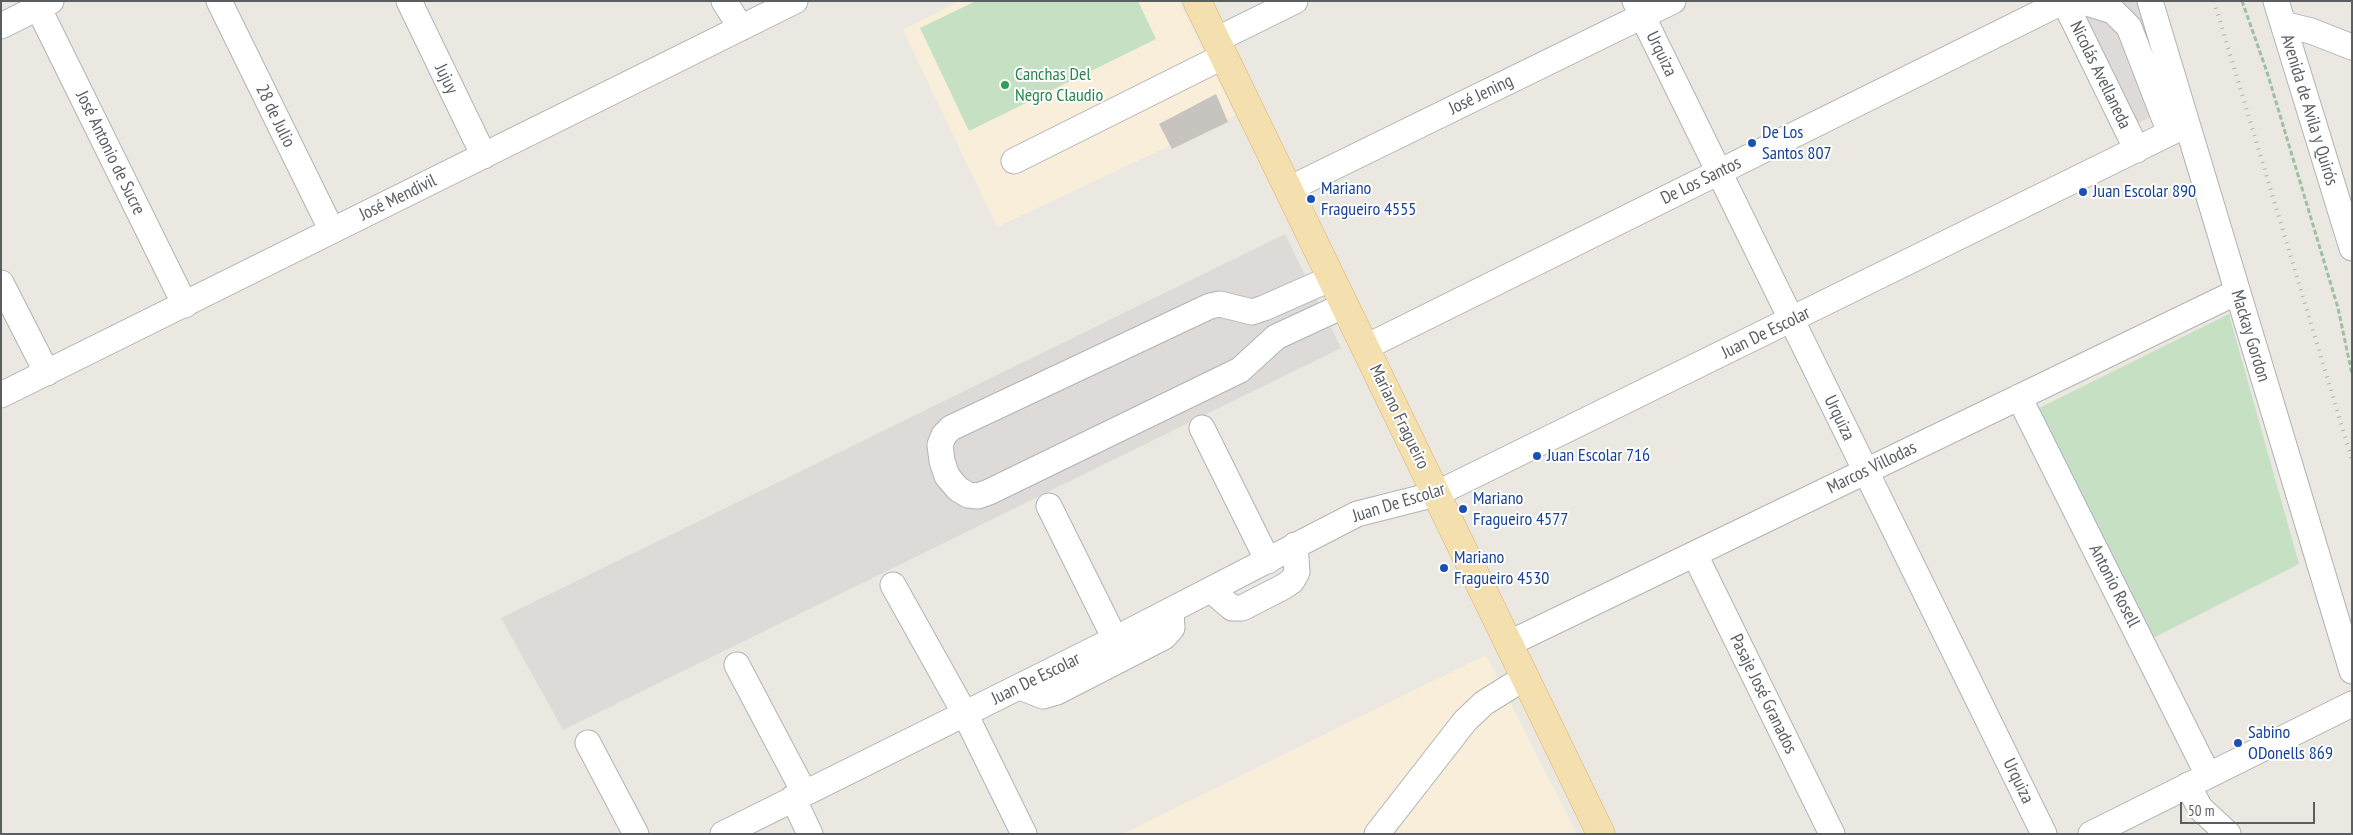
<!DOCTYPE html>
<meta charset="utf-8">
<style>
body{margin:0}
#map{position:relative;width:2353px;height:835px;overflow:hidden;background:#ebe8e2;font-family:"PT Sans Narrow",sans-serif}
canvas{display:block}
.frame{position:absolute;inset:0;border:2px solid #5b5e61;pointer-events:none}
.scale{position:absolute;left:2180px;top:802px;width:135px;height:22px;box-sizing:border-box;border:2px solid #5b5e61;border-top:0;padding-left:6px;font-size:15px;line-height:18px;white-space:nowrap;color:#5b5e61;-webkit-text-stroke:4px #fff;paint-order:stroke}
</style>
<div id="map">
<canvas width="2353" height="835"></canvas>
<div class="frame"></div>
<div class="scale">50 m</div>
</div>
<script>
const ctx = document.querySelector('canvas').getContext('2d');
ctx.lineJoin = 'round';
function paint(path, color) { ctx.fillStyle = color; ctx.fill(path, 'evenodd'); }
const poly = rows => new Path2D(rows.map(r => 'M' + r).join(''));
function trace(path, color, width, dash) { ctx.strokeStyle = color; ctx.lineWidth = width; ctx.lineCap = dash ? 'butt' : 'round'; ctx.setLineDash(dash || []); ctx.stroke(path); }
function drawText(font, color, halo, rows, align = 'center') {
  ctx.font = font + ' "PT Sans Narrow",sans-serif'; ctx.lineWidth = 4; ctx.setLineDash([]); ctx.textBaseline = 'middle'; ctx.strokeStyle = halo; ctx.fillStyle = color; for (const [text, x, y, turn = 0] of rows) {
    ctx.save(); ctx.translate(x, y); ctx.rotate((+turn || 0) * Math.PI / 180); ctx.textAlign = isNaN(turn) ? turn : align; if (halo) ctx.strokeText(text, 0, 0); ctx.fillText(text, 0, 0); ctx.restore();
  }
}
paint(poly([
 [960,1,1179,1,1235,115,997,227,903,30],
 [1486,655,1577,834,1122,834]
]), '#f9eeda');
paint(poly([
 [2076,1,2136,1,2169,108,2136,124],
 [1285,234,1341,348,563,730,501,618]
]), '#dddad7');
paint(poly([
 [976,1,1138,1,1156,39,969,131,920,28],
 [2229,314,2299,564,2153,638,2039,408]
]), '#c5e0c2');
paint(poly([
 [1216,94,1228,122,1172,149,1159,124]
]), '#c7c3bf');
const minor = poly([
 [35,1,185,305],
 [219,1,332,231],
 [409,1,484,156],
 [724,1,741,28],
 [1635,1,2044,834],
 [2064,1,2087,3,2113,11,2129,27,2170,133],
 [2064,1,2137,150],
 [2150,1,2352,671],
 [2276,1,2352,248],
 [2283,24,2311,31,2352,47],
 [1,26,51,1],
 [1216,40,1295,1],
 [1014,161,1224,56],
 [1289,189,1673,1],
 [1332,278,1264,308,1252,312,1220,304,1210,306,951,428,944,435,940,445,942,461,947,476,958,489,968,495,978,496,989,492,1240,370,1276,337,1345,305],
 [1,283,47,373],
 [1366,347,2064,1],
 [1,395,795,1],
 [2019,397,2208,775],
 [1202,428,1268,561],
 [1049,506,1115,639],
 [1695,555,1832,834],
 [893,585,965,714,1024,834],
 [1211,590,1232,608,1242,608,1283,587,1292,581,1297,572,1295,545],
 [1508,644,2237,292],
 [737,665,804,792],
 [1020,687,1043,696,1057,692,1164,637,1172,628,1171,611],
 [588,743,636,834],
 [2188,785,2200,808,2228,834],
 [793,798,810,834],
 [723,834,1115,639,1357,514,1436,494,2186,125],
 [1377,834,1465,721,1484,703,1524,678],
 [2091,834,2352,704]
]);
const major = poly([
 [1197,1,1601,834]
]);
trace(minor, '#b0b3b6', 27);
trace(major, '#deaf69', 29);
trace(poly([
 [2242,1,2267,72,2338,308,2352,374]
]), '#9cc0a2', 3, [5, 2.5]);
trace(minor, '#fff', 25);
trace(major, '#f4e0af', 28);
trace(poly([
 [2214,1,2352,460]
]), '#b0b1b1', 4, [1, 6]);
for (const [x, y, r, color] of [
 [1005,85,5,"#2e9e5b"],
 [1752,143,5,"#1a4fb4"],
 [2083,192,5,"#1a4fb4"],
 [1311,199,5,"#1a4fb4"],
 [1537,456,5,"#1a4fb4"],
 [1463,509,5,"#1a4fb4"],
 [1444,568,5,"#1a4fb4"],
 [2238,743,5,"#1a4fb4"]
]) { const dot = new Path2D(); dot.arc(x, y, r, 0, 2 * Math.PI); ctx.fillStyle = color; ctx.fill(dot); trace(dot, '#fff', 2); }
drawText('18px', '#5b5e61', '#fff', [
 ["Urquiza",1661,54,64],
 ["Nicolás Avellaneda",2100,75,64],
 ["Jujuy",446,79,64],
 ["José Jening",1481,95,-26],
 ["Avenida de Avila y Quirós",2309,110,73],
 ["28 de Julio",275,116,64],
 ["José Antonio de Sucre",110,153,64],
 ["De Los Santos",1701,181,-26],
 ["José Mendivil",398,198,-26],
 ["Juan De Escolar",1766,333,-26],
 ["Mackay Gordon",2250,336,73],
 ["Mariano Fragueiro",1399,417,64],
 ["Urquiza",1839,418,64],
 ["Marcos Villodas",1872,468,-26],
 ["Juan De Escolar",1399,503,-17],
 ["Antonio Rosell",2114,586,63],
 ["Juan De Escolar",1036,679,-26],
 ["Pasaje José Granados",1763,694,64],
 ["Urquiza",2018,781,64]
]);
drawText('18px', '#27864d', '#fff', [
 ["Canchas Del",1015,75],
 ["Negro Claudio",1015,96]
], 'left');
drawText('18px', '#164399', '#fff', [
 ["De Los",1762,133],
 ["Santos 807",1762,154],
 ["Mariano",1321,189],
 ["Fragueiro 4555",1321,210],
 ["Juan Escolar 890",2093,192],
 ["Juan Escolar 716",1547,456],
 ["Mariano",1473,499],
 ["Fragueiro 4577",1473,520],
 ["Mariano",1454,558],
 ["Fragueiro 4530",1454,579],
 ["Sabino",2248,733],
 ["ODonells 869",2248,754]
], 'left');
</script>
